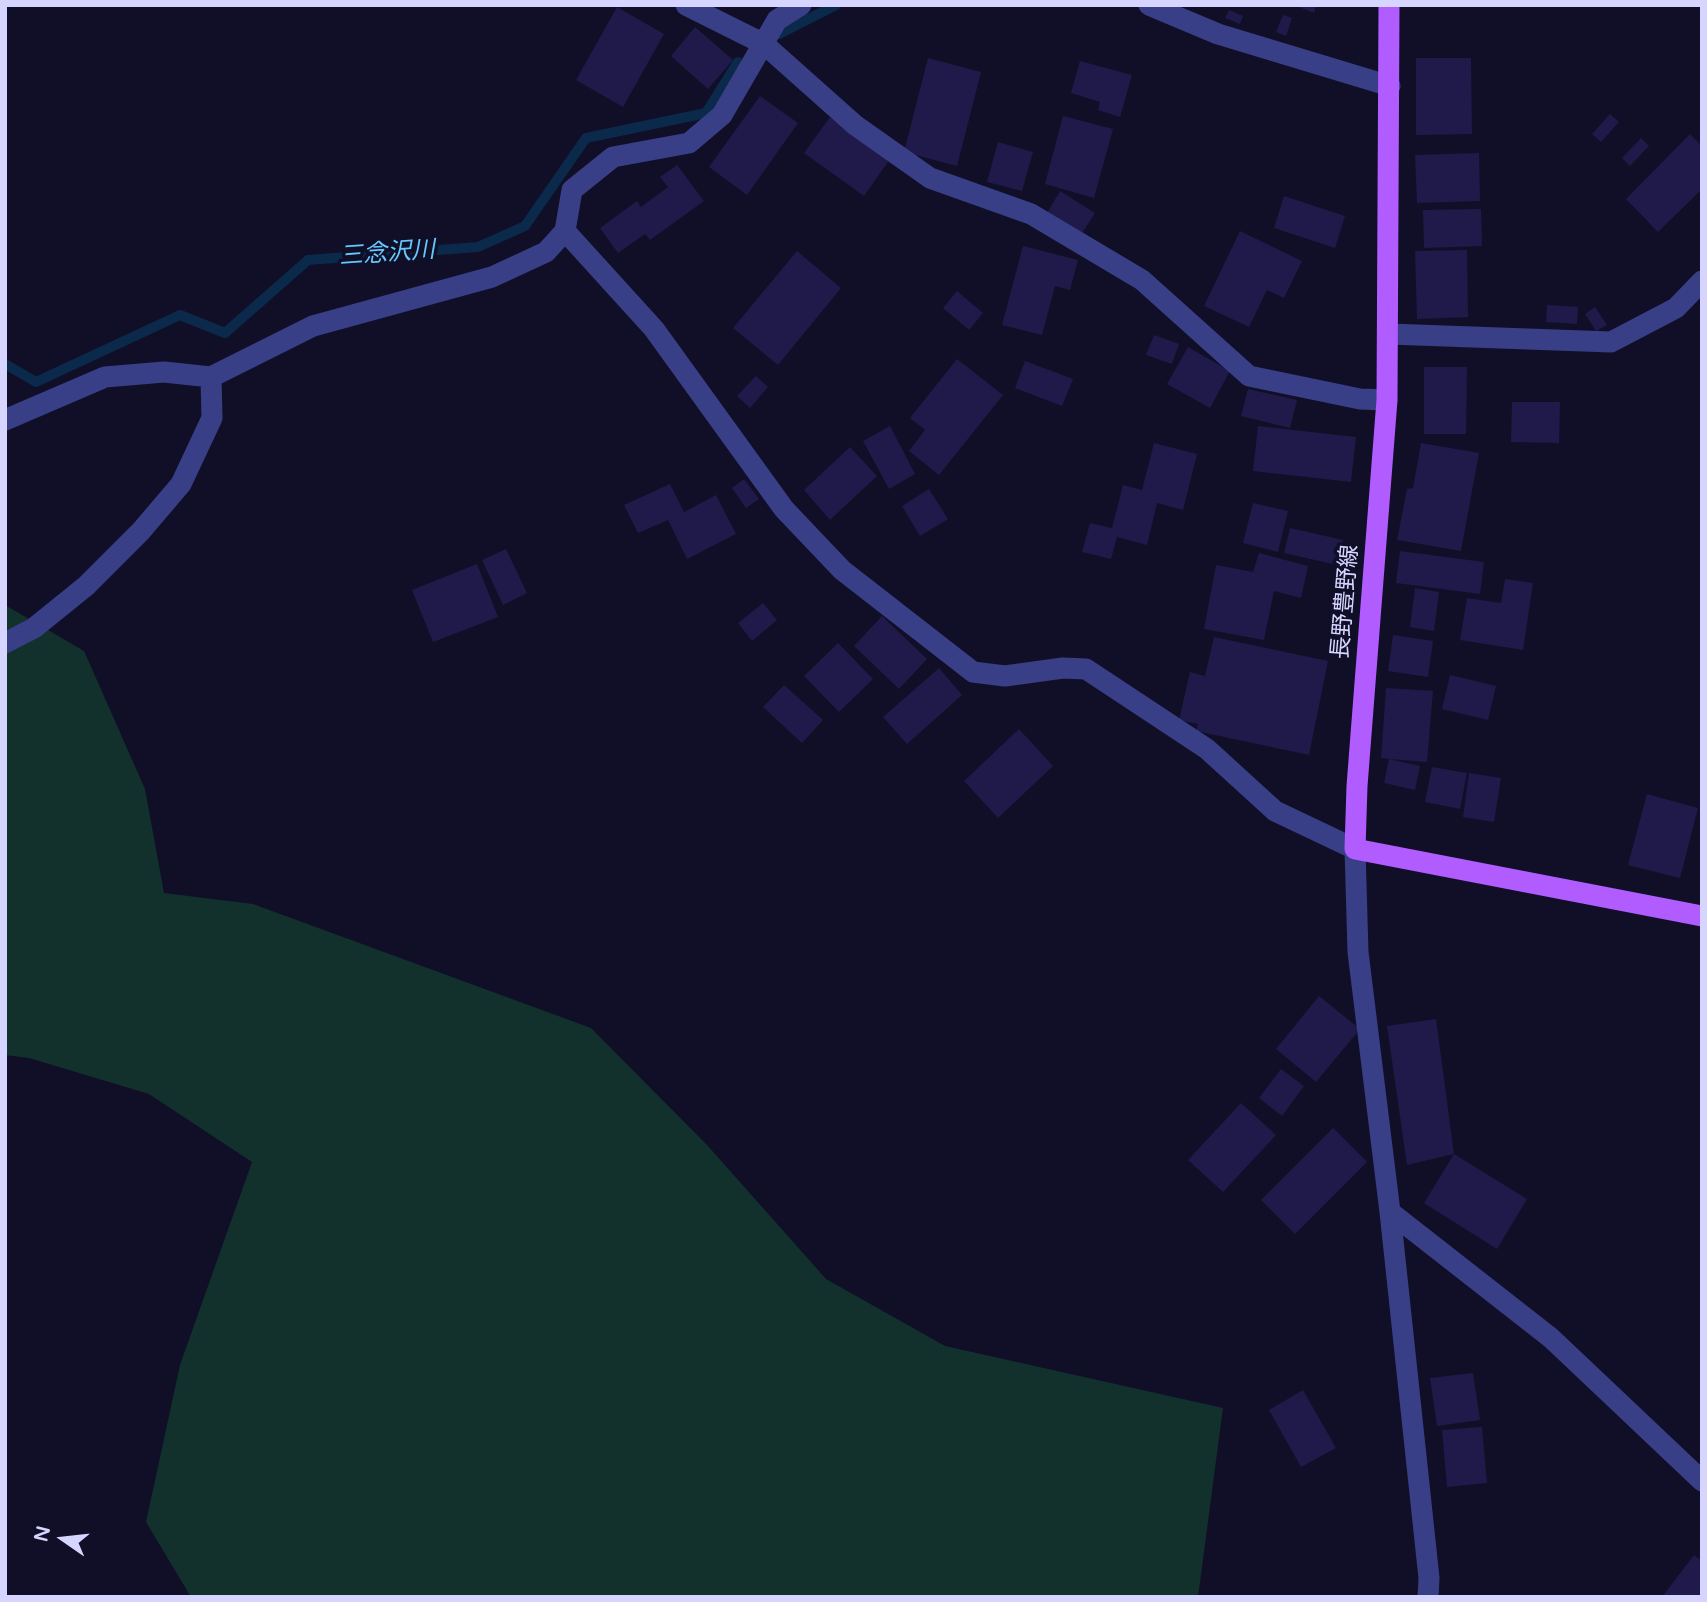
<!DOCTYPE html>
<meta charset="utf-8">
<style>
body{margin:0}
#map{position:relative;width:1707px;height:1602px;overflow:hidden;background:#100f27;font-family:"Varela Round",sans-serif}
canvas{display:block}
.frame{position:absolute;inset:0;border:7px solid #d5d5ff;pointer-events:none}
.north{position:absolute;left:28px;top:1504px;width:70px;height:70px;-webkit-text-stroke:5px #100f27;paint-order:stroke;rotate:284deg;font-size:19px;font-weight:700;line-height:28px;text-align:center;color:#d5d5ff}
.north::after{content:'';display:block;margin:auto;width:24px;height:32px;background:#d5d5ff;clip-path:polygon(50% 0,100% 100%,50% 72%,0 100%)}
</style>
<div id="map">
<canvas width="1707" height="1602"></canvas>
<div class="frame"></div>
<div class="north">N</div>
</div>
<script>
const ctx = document.querySelector('canvas').getContext('2d');
ctx.lineJoin = 'round';
function paint(path, color) { ctx.fillStyle = color; ctx.fill(path, 'evenodd'); }
const poly = rows => new Path2D(rows.map(r => 'M' + r).join(''));
function trace(path, color, width, dash) { ctx.strokeStyle = color; ctx.lineWidth = width; ctx.lineCap = dash ? 'butt' : 'round'; ctx.setLineDash(dash || []); ctx.stroke(path); }
function drawText(font, color, halo, rows, align = 'center') {
  ctx.font = font + ' "Varela Round","Noto Sans JP",sans-serif'; ctx.lineWidth = 7; ctx.setLineDash([]); ctx.textBaseline = 'middle'; ctx.strokeStyle = halo; ctx.fillStyle = color; for (const [text, x, y, turn = 0] of rows) {
    ctx.save(); ctx.translate(x, y); ctx.rotate((+turn || 0) * Math.PI / 180); ctx.textAlign = isNaN(turn) ? turn : align; if (halo) ctx.strokeText(text, 0, 0); ctx.fillText(text, 0, 0); ctx.restore();
  }
}
paint(poly([
 [5,605,84,651,145,789,164,893,253,904,591,1028,707,1145,826,1279,945,1346,1223,1408,1198,1597,191,1597,146,1522,180,1365,252,1162,149,1094,29,1058,5,1055]
]), '#12312d');
trace(poly([
 [779,34,836,5],
 [5,364,36,382,180,315,225,333,308,260,478,247,525,226,586,138,706,113,738,62]
]), '#0b294a', 10);
paint(poly([
 [1294,5,1316,5,1314,13],
 [617,7,664,34,623,107,576,80],
 [1229,10,1243,16,1240,24,1225,18],
 [1283,15,1292,18,1286,36,1276,32],
 [695,27,733,60,708,89,671,56],
 [928,58,981,72,957,166,904,152],
 [1416,58,1471,58,1472,134,1416,135],
 [1080,61,1132,75,1120,117,1098,110,1100,102,1071,93],
 [760,96,798,123,747,195,709,167],
 [1610,114,1619,122,1601,142,1592,134],
 [1063,116,1113,129,1094,198,1045,184],
 [830,117,890,159,864,196,804,153],
 [1690,134,1702,146,1702,189,1658,232,1626,199],
 [1641,138,1649,146,1630,166,1622,158],
 [998,142,1033,152,1022,191,987,182],
 [1479,153,1480,201,1417,203,1415,155],
 [677,165,704,201,650,240,645,234,618,253,600,228,637,201,641,207,668,187,660,177],
 [1060,191,1095,213,1081,235,1047,213],
 [1284,196,1345,216,1335,248,1274,228],
 [1481,209,1482,246,1424,248,1423,210],
 [1240,231,1302,261,1284,298,1267,290,1249,327,1204,306],
 [1023,246,1078,260,1070,290,1055,286,1042,335,1002,325],
 [1467,250,1468,317,1417,319,1415,251],
 [797,251,841,288,778,365,733,328],
 [957,291,983,313,969,330,943,308],
 [1547,305,1578,307,1577,324,1546,322],
 [1595,307,1607,325,1596,331,1585,314],
 [1154,335,1179,344,1172,364,1146,355],
 [1188,347,1230,371,1210,408,1167,384],
 [957,359,1003,395,939,475,909,451,925,430,910,418],
 [1025,361,1073,379,1062,406,1015,388],
 [1424,367,1467,367,1466,434,1424,434],
 [756,376,768,387,750,408,737,396],
 [1248,389,1297,400,1290,428,1241,416],
 [1512,402,1560,402,1559,443,1511,442],
 [890,426,915,474,889,489,863,441],
 [1258,426,1356,437,1351,482,1253,471],
 [1154,443,1197,454,1183,510,1157,503,1147,545,1117,537,1111,559,1082,552,1090,523,1112,528,1123,485,1142,490],
 [1421,443,1479,453,1461,551,1397,540,1407,489,1413,488],
 [850,447,877,476,830,520,804,490],
 [744,479,759,499,746,508,732,488],
 [670,484,684,512,716,495,736,534,687,559,668,520,638,533,624,505],
 [929,489,948,519,920,536,902,506],
 [1253,503,1288,511,1278,552,1243,543],
 [1290,528,1343,540,1337,565,1284,553],
 [506,549,527,593,503,605,482,560],
 [1400,551,1484,562,1480,594,1396,583],
 [1259,553,1308,566,1301,598,1274,591,1264,640,1204,629,1216,565,1253,572],
 [477,564,498,617,433,642,412,590],
 [1505,579,1533,583,1523,650,1460,640,1467,598,1501,603],
 [1415,588,1439,592,1434,631,1410,627],
 [763,603,777,620,752,641,738,623],
 [882,616,927,659,899,689,854,646],
 [1393,635,1433,641,1428,677,1388,671],
 [1214,637,1328,661,1309,755,1196,731,1198,724,1179,720,1190,672,1205,676],
 [838,643,873,679,839,712,804,676],
 [939,668,962,695,907,744,883,717],
 [1450,675,1496,686,1488,720,1442,709],
 [784,685,823,720,802,743,763,707],
 [1386,688,1433,691,1427,762,1389,759,1420,766,1415,790,1384,783,1389,759,1381,758],
 [1019,729,1053,766,998,818,964,781],
 [1432,767,1467,773,1460,809,1425,802],
 [1469,773,1501,778,1494,822,1463,817],
 [1647,794,1698,808,1680,878,1628,865],
 [1319,996,1360,1029,1316,1082,1276,1049],
 [1436,1019,1454,1154,1407,1165,1387,1026],
 [1281,1069,1304,1086,1282,1116,1259,1098],
 [1241,1103,1276,1135,1223,1192,1188,1160],
 [1333,1128,1367,1162,1295,1234,1261,1200],
 [1454,1154,1527,1199,1497,1249,1424,1203],
 [1473,1373,1480,1420,1437,1426,1430,1378],
 [1303,1390,1336,1448,1301,1467,1269,1410],
 [1482,1427,1487,1483,1447,1487,1442,1430],
 [1694,1555,1702,1561,1702,1597,1662,1597]
]), '#1f1a49');
trace(poly([
 [686,5,764,44,855,125,930,178,1031,214,1142,280,1249,376,1360,399,1387,400],
 [1149,5,1218,34,1390,86],
 [565,231,572,190,613,157,689,143,722,115,777,20,801,5],
 [1389,334,1611,342,1676,308,1702,281],
 [5,420,105,377,164,372,211,377,313,326,492,277,546,252,565,231,654,329,784,509,842,570,973,672,1005,676,1063,668,1086,669,1207,749,1275,811,1355,849,1358,952,1390,1212,1429,1578,1428,1597],
 [5,643,34,628,86,586,141,531,181,484,212,418,211,377],
 [1390,1212,1551,1338,1702,1481]
]), '#393f87', 21);
trace(poly([
 [1389,5,1387,400,1357,786,1355,849,1702,916]
]), '#b05cff', 21);
drawText('23px', '#d5d5ff', '#100f27', [
 ["長野豊野線",1346,602,-85]
]);
drawText('italic 24px', '#63c8ff', '#100f27', [
 ["三念沢川",387,254,-4]
]);
</script>
